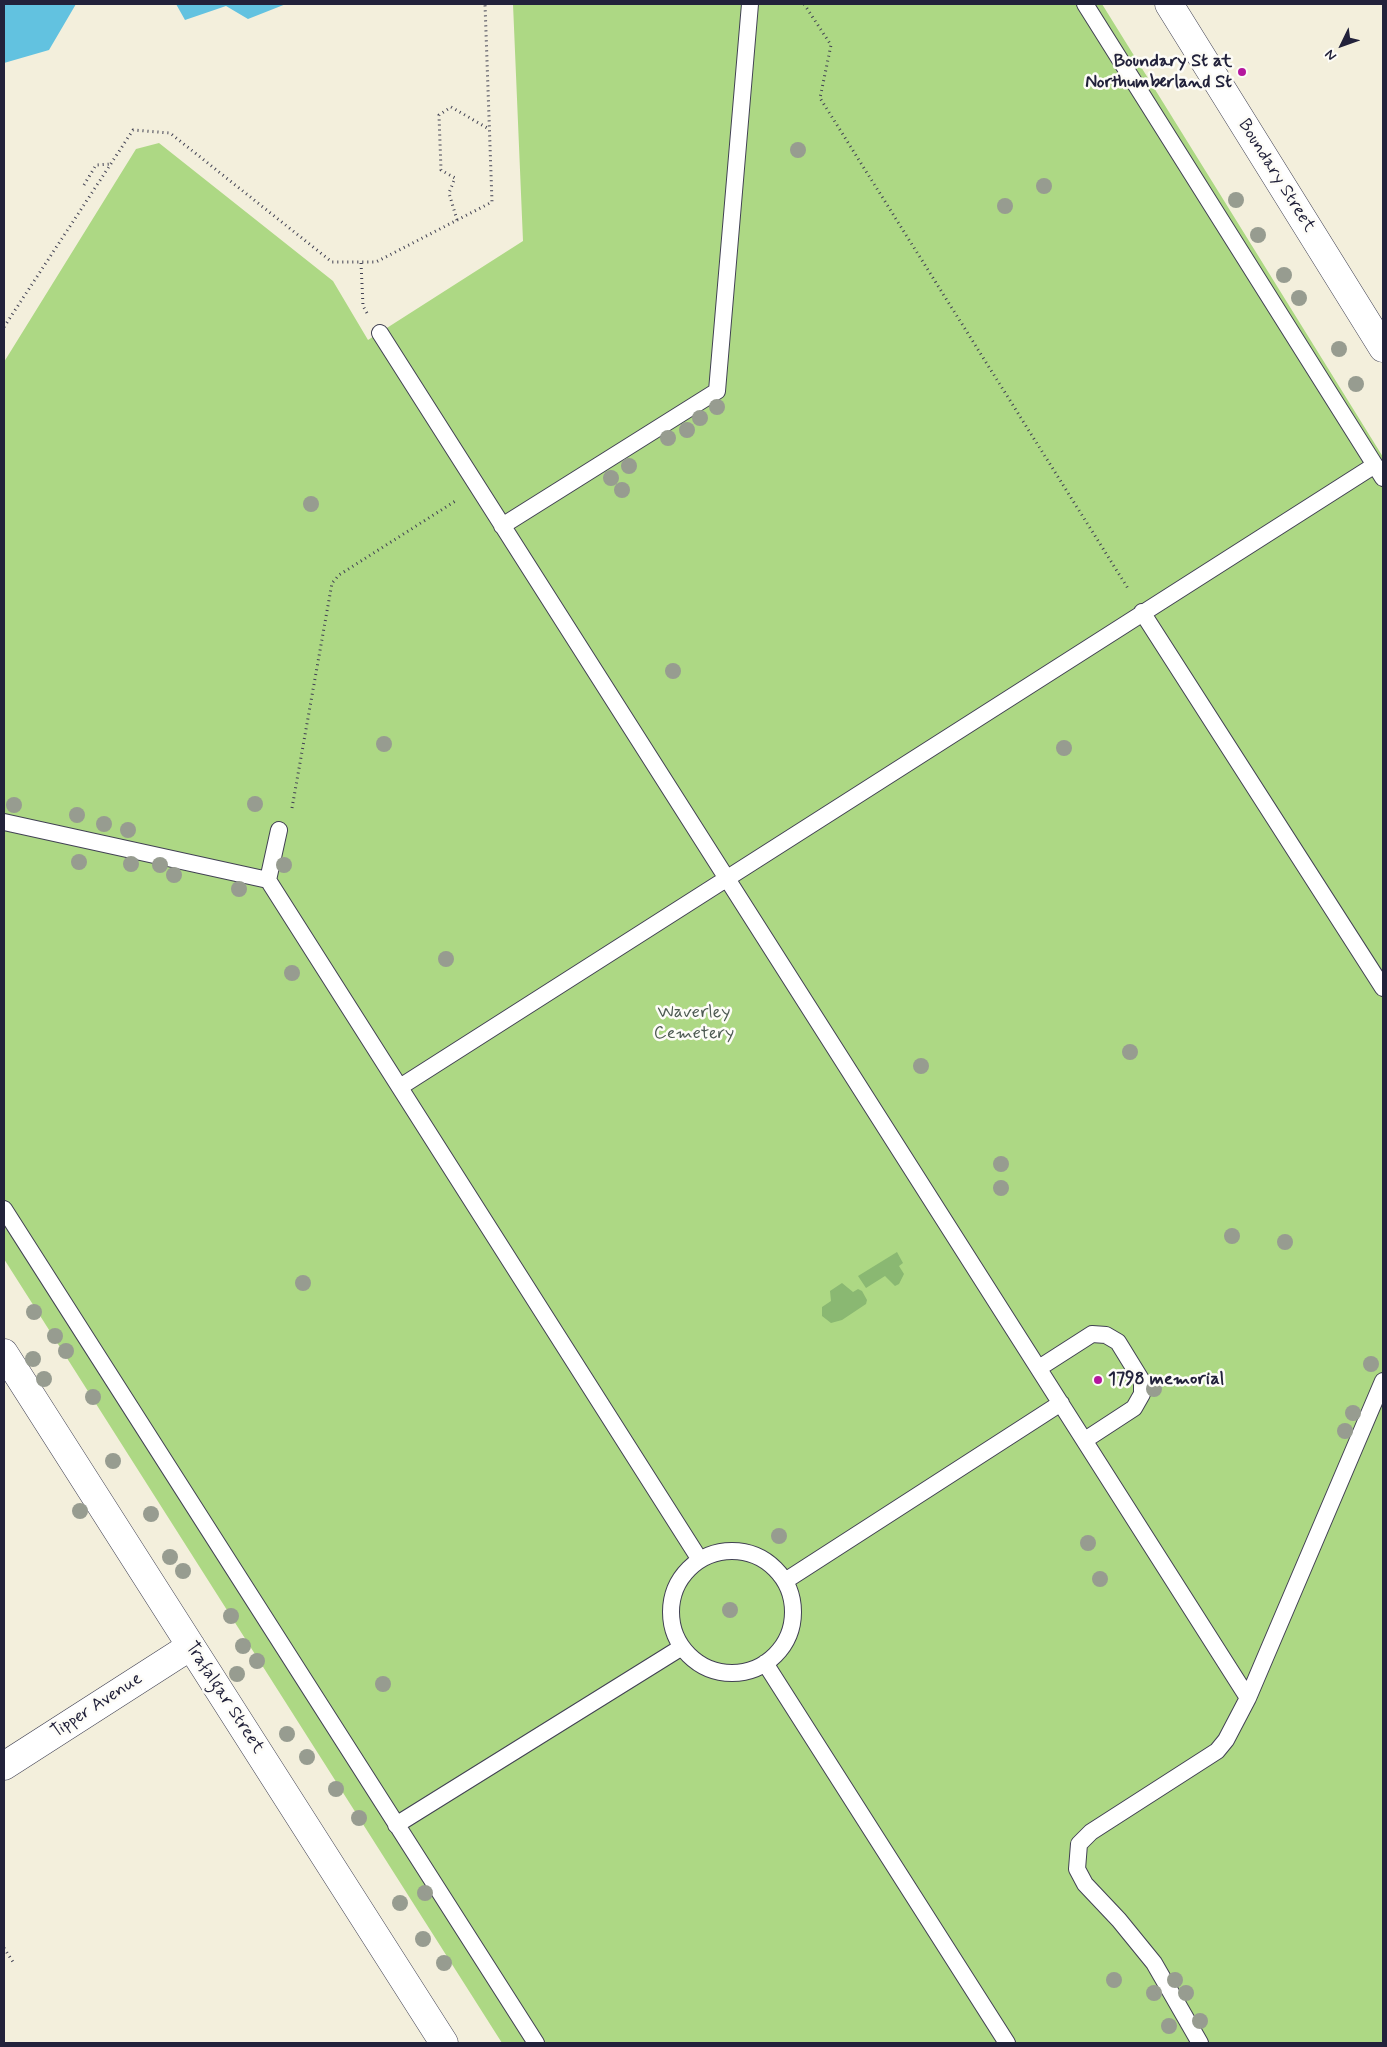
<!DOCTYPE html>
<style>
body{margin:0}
#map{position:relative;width:1387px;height:2047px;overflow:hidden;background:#f3efdc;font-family:Mynerve,sans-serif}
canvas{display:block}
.frame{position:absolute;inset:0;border:5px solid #22223b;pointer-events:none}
.north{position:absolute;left:1317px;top:20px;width:50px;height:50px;-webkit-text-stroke:4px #fdfcf7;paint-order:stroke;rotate:228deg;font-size:14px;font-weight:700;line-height:20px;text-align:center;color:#22223b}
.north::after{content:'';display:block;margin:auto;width:18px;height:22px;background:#22223b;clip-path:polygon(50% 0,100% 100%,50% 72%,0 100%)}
</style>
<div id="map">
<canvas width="1387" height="2047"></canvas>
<div class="frame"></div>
<div class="north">N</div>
</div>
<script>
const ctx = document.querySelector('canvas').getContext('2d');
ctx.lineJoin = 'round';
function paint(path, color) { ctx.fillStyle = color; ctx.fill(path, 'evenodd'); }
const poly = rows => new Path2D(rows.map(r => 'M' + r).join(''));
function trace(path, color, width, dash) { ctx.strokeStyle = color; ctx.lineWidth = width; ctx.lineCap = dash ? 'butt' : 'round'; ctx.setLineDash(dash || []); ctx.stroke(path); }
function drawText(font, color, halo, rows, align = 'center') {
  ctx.font = font + ' Mynerve,sans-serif'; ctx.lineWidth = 5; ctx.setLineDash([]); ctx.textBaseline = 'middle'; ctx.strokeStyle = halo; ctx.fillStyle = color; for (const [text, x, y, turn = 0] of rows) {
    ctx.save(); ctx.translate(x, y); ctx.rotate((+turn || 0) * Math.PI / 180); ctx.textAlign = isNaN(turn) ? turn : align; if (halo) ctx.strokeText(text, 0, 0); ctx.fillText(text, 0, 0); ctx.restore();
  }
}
paint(poly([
 [513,4,1102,4,1383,457,1383,2043,502,2043,4,1259,4,362,136,149,159,143,333,281,368,340,523,241]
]), '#add884');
paint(poly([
 [897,1252,903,1263,899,1266,904,1274,899,1284,895,1286,885,1276,866,1288,858,1276],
 [842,1283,853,1292,858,1289,862,1291,867,1300,866,1304,842,1320,831,1323,822,1316,822,1307,831,1301,830,1291]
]), '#8ab872');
paint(poly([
 [4,4,76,4,49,50,4,63],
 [176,4,286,4,248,19,226,6,185,20]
]), '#62c2e0');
const service = poly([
 [1085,4,1383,478],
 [380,333,1248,1698],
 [502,526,717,391,750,4],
 [1142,612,1383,988],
 [4,822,268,880,700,1560],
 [268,880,279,830],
 [400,1087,1375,465],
 [4,1209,536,2043],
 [1039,1368,1092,1334,1106,1335,1118,1342,1142,1381,1142,1394,1134,1408,1085,1440],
 '671 1612a61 61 0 1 1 122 0a61 61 0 1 1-122 0Z',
 [785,1581,1061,1403],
 [765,1663,1007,2043],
 [396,1825,682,1647],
 [1200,2043,1154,1963,1119,1920,1085,1884,1077,1869,1079,1844,1091,1832,1217,1751,1226,1740,1248,1698,1383,1381]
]);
const minor = poly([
 [1169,4,1383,348],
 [4,1353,444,2043],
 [4,1766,191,1646]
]);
trace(service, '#414153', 18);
trace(minor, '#414153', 29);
trace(poly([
 [804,4,831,45,820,98,1129,590],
 [84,185,96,165,111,164],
 [457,220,449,193,455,178,441,170,439,115,451,107,489,129],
 [361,263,363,306,367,313],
 [4,327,133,130,170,133,332,262,376,262,492,202,485,4],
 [292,808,332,583,339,575,457,500],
 [4,1948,13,1962]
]), '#414153', 3, [1, 4]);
trace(service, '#fff', 16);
trace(minor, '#fff', 28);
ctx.fillStyle = '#979c90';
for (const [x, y] of [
 [798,150],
 [1044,186],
 [1236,200],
 [1005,206],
 [1258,235],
 [1284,275],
 [1299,298],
 [1339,349],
 [1356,384],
 [717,407],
 [700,418],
 [687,430],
 [668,438],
 [629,466],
 [611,478],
 [622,490],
 [311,504],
 [673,671],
 [384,744],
 [1064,748],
 [255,804],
 [14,805],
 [77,815],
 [104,824],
 [128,830],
 [79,862],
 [131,864],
 [160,865],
 [284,865],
 [174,875],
 [239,889],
 [446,959],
 [292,973],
 [1130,1052],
 [921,1066],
 [1001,1164],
 [1001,1188],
 [1232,1236],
 [1285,1242],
 [303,1283],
 [34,1312],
 [55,1336],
 [66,1351],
 [33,1359],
 [1371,1364],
 [44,1379],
 [1154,1389],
 [93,1397],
 [1353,1413],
 [1345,1431],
 [113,1461],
 [80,1511],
 [151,1514],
 [779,1536],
 [1088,1543],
 [170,1557],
 [183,1571],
 [1100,1579],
 [730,1610],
 [231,1616],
 [243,1646],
 [257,1661],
 [237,1674],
 [383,1684],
 [287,1734],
 [307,1757],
 [336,1789],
 [359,1818],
 [425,1893],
 [400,1903],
 [423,1939],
 [444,1963],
 [1114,1980],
 [1175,1980],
 [1154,1993],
 [1186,1993],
 [1200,2021],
 [1169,2026]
]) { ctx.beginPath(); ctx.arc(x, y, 8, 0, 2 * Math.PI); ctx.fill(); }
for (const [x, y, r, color] of [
 [1242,72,5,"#b5179e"],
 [1098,1380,5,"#b5179e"]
]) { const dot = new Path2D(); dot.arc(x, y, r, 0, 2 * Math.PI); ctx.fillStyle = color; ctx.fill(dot); trace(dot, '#fdfcf7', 2); }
drawText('bold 18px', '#22223b', '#fdfcf7', [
 ["Boundary St at",1232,62],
 ["Northumberland St",1232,83],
 ["1798 memorial",1108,1380,"left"]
], 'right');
drawText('18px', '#22223b', '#fdfcf7', [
 ["Boundary Street",1276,176,58],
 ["Trafalgar Street",224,1698,57],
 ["Tipper Avenue",97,1706,-33]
]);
drawText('18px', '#4c5951', '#fdfcf7', [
 ["Waverley",694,1013],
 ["Cemetery",694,1034]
]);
</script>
